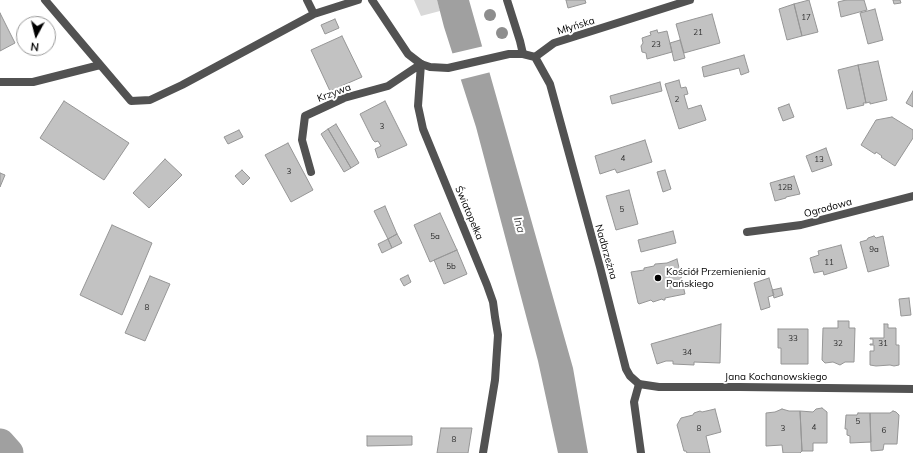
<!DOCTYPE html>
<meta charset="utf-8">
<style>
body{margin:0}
#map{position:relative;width:913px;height:453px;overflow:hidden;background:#fff;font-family:Mulish,sans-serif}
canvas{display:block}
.north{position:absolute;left:16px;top:16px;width:40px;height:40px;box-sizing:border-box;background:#fff;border:1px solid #999;border-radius:50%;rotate:187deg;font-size:11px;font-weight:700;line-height:16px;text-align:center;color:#000}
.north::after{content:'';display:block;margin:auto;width:14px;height:18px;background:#000;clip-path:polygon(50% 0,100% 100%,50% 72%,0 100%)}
</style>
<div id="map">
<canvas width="913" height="453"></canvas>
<div class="north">N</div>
</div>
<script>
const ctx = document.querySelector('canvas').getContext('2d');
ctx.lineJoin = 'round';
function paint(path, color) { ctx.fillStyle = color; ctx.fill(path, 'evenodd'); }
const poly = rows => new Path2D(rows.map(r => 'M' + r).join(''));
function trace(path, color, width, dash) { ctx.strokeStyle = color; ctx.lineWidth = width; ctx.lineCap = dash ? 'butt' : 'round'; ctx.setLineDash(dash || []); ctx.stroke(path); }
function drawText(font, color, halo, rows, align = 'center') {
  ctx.font = font + ' Mulish,sans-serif'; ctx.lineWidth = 4; ctx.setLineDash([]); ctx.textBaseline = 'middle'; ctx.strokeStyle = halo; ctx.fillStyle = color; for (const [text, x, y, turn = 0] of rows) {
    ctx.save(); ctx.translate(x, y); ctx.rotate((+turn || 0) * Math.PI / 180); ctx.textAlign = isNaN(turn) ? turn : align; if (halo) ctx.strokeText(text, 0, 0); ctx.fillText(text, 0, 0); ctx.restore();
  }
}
paint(poly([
 [414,0,437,0,440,11,421,16]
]), '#d9d9d9');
paint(poly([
 [437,0,469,0,573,368,588,453,558,453,538,361,476,127,444,27]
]), '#a0a0a0');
paint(poly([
 [484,46,491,72,459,80,450,54]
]), '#fff');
trace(poly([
 [0,444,8,453]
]), '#a0a0a0', 31);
const building = poly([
 [566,0,585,0,586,3,568,8,566,0],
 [809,0,818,32,802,36,794,4,809,0],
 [846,0,864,0,867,10,841,17,838,2,846,0],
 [893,0,900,0,901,3,894,4,893,0],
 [794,4,802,36,787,40,779,9,794,4],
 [875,9,883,40,868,44,860,13,875,9],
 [0,13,15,43,0,51,0,13],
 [712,14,720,43,684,53,676,24,712,14],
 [335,19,339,28,325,34,321,25,335,19],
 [657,30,658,33,667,31,672,52,647,59,646,53,642,52,641,46,643,43,642,38,651,35,650,32,657,30],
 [342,36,362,77,330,91,311,50,342,36],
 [680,40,685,58,674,61,670,43,680,40],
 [744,55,749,72,741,75,739,68,704,77,702,67,744,55],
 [878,61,887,100,870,104,870,102,866,103,858,65,878,61],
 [858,65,866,103,863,103,864,105,847,109,838,70,858,65],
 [679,80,681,88,686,87,688,94,684,95,688,109,701,105,706,120,679,129,665,84,679,80],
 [660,82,662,91,612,104,610,96,660,82],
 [913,91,913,107,906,103,913,91],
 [64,101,129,143,104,180,40,138,64,101],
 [385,101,407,145,378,158,375,149,381,146,378,141,375,142,373,140,360,114,385,101],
 [789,104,794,117,783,121,778,108,789,104],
 [892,117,913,130,913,138,895,166,881,157,882,156,876,152,875,154,861,145,876,120,892,117],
 [336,124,359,163,351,168,328,129,336,124],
 [328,129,351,168,344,172,321,134,328,129],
 [239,130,243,137,228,144,224,137,239,130],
 [645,140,652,162,617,173,615,169,600,174,595,156,645,140],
 [288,143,313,190,291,202,265,155,288,143],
 [826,148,832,165,812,172,806,156,826,148],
 [165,159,182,175,149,208,133,193,165,159],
 [242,170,250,178,243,185,235,176,242,170],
 [665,170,671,189,663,192,657,172,665,170],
 [0,173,5,175,0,187,0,173],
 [794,176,800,194,786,197,786,198,775,201,770,183,794,176],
 [629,190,638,224,616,230,606,196,629,190],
 [385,206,397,234,388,239,374,211,385,206],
 [440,213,457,250,430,262,414,225,440,213],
 [112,225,152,243,122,315,80,295,112,225],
 [673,231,676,243,641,252,638,240,673,231],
 [397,234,402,243,392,248,388,239,397,234],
 [874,236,876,238,883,236,889,266,868,272,860,242,867,240,868,238,874,236],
 [388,239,392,248,382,253,378,244,388,239],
 [841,245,847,268,824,275,823,271,814,273,810,258,819,255,818,251,841,245],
 [457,250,467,274,444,284,434,260,457,250],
 [677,259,685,294,665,298,665,300,663,300,662,299,653,302,651,300,639,304,638,303,631,272,644,270,644,268,654,266,655,264,667,263,677,259],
 [408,275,411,282,404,286,400,279,408,275],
 [150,276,170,284,145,341,125,333,150,276],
 [769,278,774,295,768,297,770,307,761,310,754,283,769,278],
 [781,288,783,295,774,298,772,290,781,288],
 [909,298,911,315,901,316,899,299,909,298],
 [838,321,849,321,849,328,855,328,854,362,845,362,840,365,833,362,825,363,822,360,823,328,838,328,838,321],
 [721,324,720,363,694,362,694,365,673,364,673,361,666,361,657,364,651,344,721,324],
 [884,324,888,324,888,328,896,328,896,345,899,345,899,365,894,366,890,365,876,366,870,365,870,351,874,351,874,345,870,345,870,344,873,344,873,339,870,339,870,338,884,338,884,324],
 [778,329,808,329,808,364,781,364,781,348,778,348,778,329],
 [822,408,827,412,827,443,813,443,813,451,802,451,800,411,813,412,816,409,822,408],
 [715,409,721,432,706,436,710,453,687,453,686,451,684,451,677,425,681,418,693,415,694,413,700,411,702,412,715,409],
 [782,409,789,411,800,411,802,451,800,453,783,453,782,445,766,446,766,413,775,412,782,409],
 [893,411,896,412,899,415,897,444,884,444,883,450,871,451,870,413,890,413,893,411],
 [858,413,870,413,871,442,850,443,850,436,847,435,847,429,845,429,846,415,857,415,858,413],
 [441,428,472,428,468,453,437,453,441,428],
 [367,436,412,436,412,445,367,446,367,436]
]);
paint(building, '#c2c2c2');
trace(building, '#969696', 1);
trace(poly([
 [45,0,131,101,150,100,182,85,314,14,358,0],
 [307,0,314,14],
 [507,0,520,41,523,54],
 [0,82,33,82,100,65]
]), '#525252', 8);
trace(poly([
 [535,57,554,43,690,0],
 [421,64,418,106,423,129,487,285,493,302,495,317,498,335,495,380,483,453],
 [311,172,302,140,305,116,344,98,388,86,421,64],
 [747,232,801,225,913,196],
 [639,384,634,402,641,453]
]), '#525252', 8);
trace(poly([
 [372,0,408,54,421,64,430,67,448,68,509,54,523,54,535,57,550,84,600,267,626,369,630,376,639,384,659,387,740,387,913,389]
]), '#525252', 8);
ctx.fillStyle = '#8d8d8d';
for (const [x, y] of [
 [490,15],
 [502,33]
]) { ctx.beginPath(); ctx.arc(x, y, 6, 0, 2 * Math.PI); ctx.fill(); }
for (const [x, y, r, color] of [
 [658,278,4,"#000"]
]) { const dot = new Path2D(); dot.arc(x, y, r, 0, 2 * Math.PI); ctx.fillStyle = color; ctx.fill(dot); trace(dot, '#fff', 1.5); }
drawText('8px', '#303030', null, [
 ["17",806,18],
 ["21",698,33],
 ["23",656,45],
 ["2",677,100],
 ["3",382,127],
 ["4",623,159],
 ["13",819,160],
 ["3",289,172],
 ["12B",785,188],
 ["5",622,210],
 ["5a",435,237],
 ["9a",874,250],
 ["11",829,263],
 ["5b",451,267],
 ["8",147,308],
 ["33",793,339],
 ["32",838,344],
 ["31",883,344],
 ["34",687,353],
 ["5",858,422],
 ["4",814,428],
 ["8",699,429],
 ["3",783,429],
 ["6",884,431],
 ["8",454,440]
]);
drawText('10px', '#000', '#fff', [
 ["Młyńska",576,26,-17],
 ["Krzywa",334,93,-21],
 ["Ogrodowa",828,208,-15],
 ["Światopełka",469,213,67],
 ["Nadbrzeżna",606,252,74],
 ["Jana Kochanowskiego",776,377]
]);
drawText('10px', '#000', '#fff', [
 ["Kościół Przemienienia",666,272],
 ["Pańskiego",666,284]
], 'left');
drawText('italic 11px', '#414141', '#fff', [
 ["Ina",519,225,74]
]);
</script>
